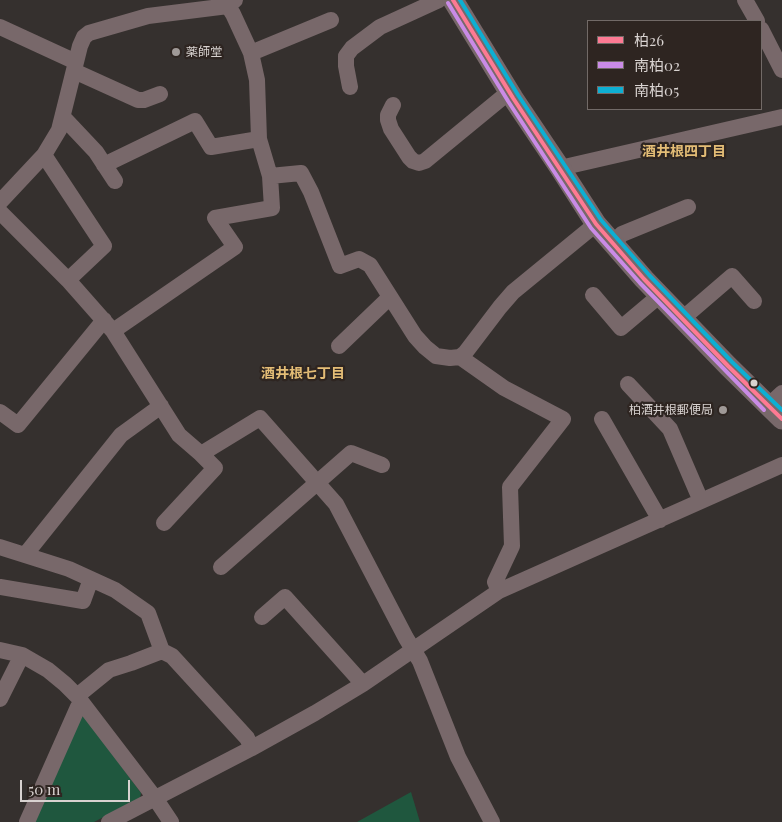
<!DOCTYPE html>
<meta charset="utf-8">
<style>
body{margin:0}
#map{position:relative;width:782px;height:822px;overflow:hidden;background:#35302e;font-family:"Playfair Display","Noto Sans JP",serif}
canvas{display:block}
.legend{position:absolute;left:587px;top:20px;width:175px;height:90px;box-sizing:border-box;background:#2e2521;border:1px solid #726a67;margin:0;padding:6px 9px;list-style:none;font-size:15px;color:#d8d2d0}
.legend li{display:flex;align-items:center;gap:10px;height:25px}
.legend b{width:25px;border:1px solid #726a67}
.scale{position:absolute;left:20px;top:780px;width:110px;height:22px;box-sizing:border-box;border:2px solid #d8d2d0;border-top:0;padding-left:6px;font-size:15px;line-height:18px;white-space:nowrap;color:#d8d2d0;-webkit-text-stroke:4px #2e2521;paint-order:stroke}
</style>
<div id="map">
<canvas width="782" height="822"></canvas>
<ul class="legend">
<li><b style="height:6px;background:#fe7a93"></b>柏26</li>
<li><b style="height:6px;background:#ca8be6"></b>南柏02</li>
<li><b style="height:6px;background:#0dafd3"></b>南柏05</li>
</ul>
<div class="scale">50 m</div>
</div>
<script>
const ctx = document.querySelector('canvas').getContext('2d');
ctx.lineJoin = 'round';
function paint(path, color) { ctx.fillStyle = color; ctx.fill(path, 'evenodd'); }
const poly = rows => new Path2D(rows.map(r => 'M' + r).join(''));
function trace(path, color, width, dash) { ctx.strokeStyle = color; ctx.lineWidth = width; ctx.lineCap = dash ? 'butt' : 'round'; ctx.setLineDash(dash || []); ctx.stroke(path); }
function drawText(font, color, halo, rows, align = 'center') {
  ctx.font = font + ' "Playfair Display","Noto Sans JP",serif'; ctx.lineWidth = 4.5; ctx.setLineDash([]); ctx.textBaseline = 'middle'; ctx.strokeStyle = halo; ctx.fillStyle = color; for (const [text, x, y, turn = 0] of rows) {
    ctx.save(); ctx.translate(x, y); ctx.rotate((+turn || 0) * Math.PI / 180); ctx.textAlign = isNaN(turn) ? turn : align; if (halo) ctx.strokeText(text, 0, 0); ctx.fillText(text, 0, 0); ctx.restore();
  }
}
paint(poly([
 [84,716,141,793,140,798,94,822,33,822,81,717],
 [411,792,420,822,357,822]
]), '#1f573e');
trace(poly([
 [745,0,757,21],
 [0,27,76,62],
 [761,29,782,70],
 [251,53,331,20],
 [74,71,138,100,144,100,160,94],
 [350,87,346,66,346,56,352,48,380,27,439,0],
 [393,105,388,115,388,120,391,129,409,157,413,161,419,163,425,161,509,92],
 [63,117,96,152,115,181],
 [44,155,104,246,68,280],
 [104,165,195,121,211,147,259,139],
 [560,168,782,117],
 [270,176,301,173,311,192,340,266,359,259,370,265,415,336,425,347,436,356,450,358,460,357,465,353,500,307,513,292,596,224],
 [0,202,44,155,59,130,80,46,84,37,89,33,148,16,228,6,235,0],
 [0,212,68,280,113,331,179,435,201,454,260,418,336,504,406,638,420,661,458,757,492,822],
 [613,243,622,234,688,207],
 [593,295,621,328,659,296],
 [682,319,732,276,754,301],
 [113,331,235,247,215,218,272,208,270,176,259,139,257,80,251,53,233,14,228,6],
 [339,346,390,297],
 [460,357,504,388,563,419,510,487,512,546,495,582,499,591],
 [628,384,670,429,701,501],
 [768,406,782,393],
 [0,412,18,425,104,320],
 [602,419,660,520],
 [164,523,215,468,201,454],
 [0,547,69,569,115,590,148,613,162,651,172,656,247,738,252,748],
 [25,555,121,435,161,406],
 [221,567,351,453,382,465],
 [0,587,83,601,91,579],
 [262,617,285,597,363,684],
 [0,650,22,655,48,670,65,684,77,696,155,798,171,822],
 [77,696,109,670,131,663,162,651],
 [0,699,22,655],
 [27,822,78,707,83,704],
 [109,822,252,748,315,713,363,684,499,591,782,465]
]), '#78686a', 16);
trace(poly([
 [453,0,513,98,560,168,596,224,644,279,728,366,782,419]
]), '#78686a', 21);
trace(poly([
 [453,0,513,98,596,224,644,279,728,366,782,419]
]), '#fe7a93', 4);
trace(poly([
 [448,3,508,101,591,228,640,283,764,410]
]), '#ca8be6', 4);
trace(poly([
 [460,0,518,95,601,220,649,275,732,362,782,410]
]), '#0dafd3', 4);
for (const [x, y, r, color] of [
 [176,52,5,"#9f9997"],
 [754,383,4.5,"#d8d2d0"],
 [723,410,5,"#9f9997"]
]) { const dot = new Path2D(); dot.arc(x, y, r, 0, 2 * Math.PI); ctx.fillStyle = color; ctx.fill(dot); trace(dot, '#2e2521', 2); }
drawText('12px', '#d8d2d0', '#2e2521', [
 ["薬師堂",186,52],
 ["柏酒井根郵便局",713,410,"right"]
], 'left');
drawText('bold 14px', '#e4bd76', '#2e2521', [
 ["酒井根四丁目",684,152],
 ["酒井根七丁目",303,374]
]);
</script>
